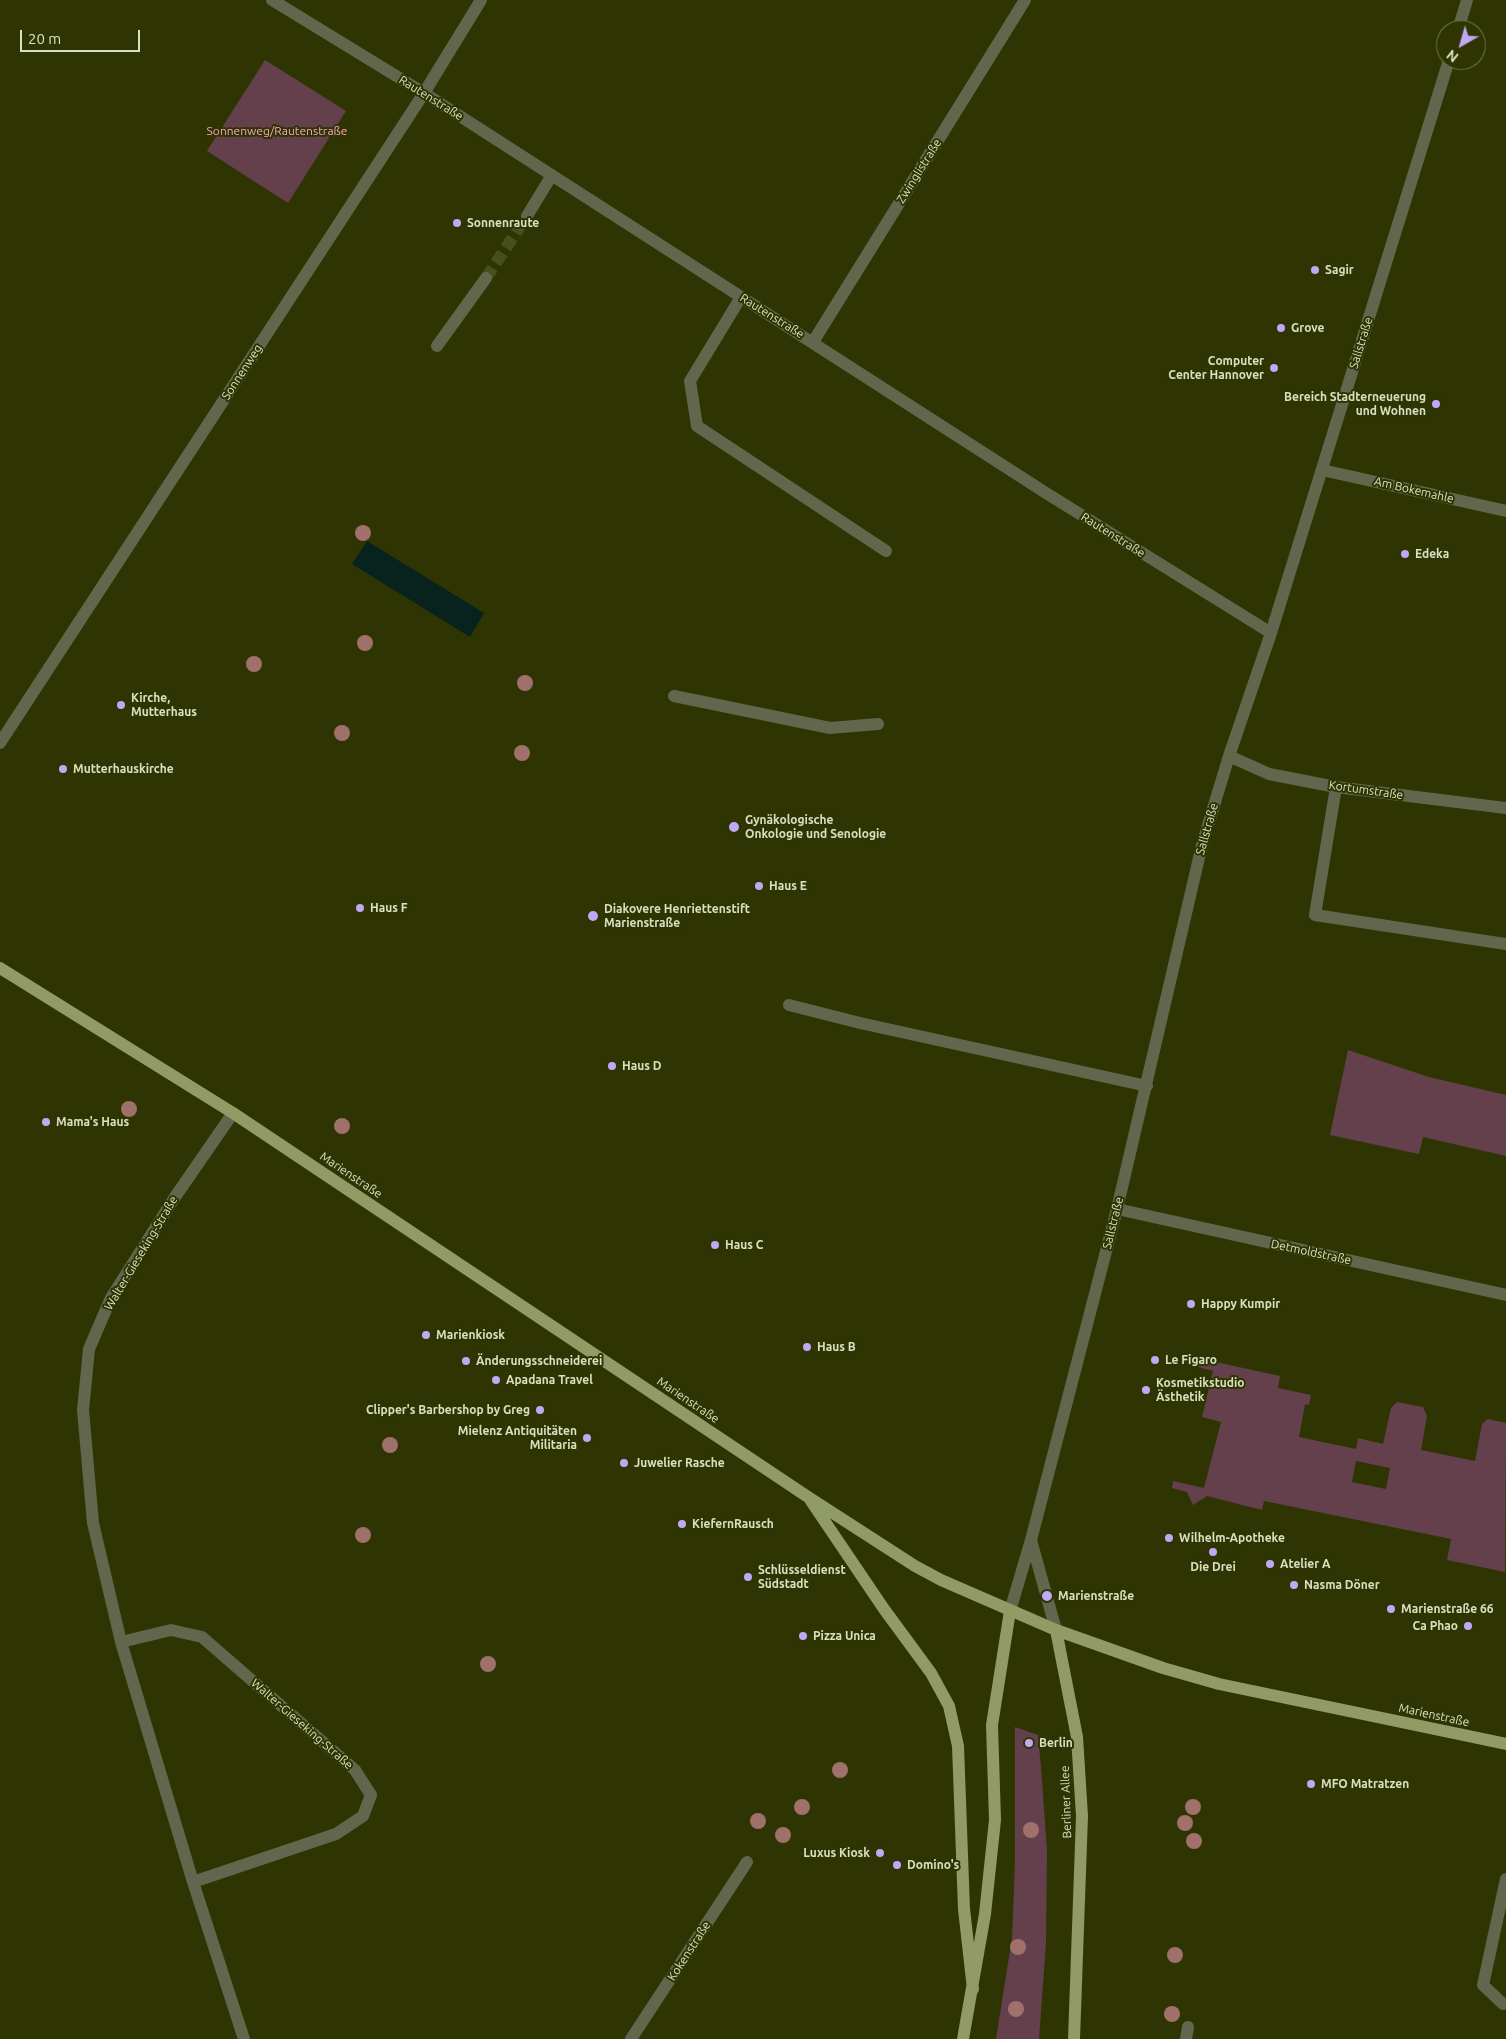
<!DOCTYPE html>
<meta charset="utf-8">
<style>
body{margin:0}
#map{position:relative;width:1506px;height:2039px;overflow:hidden;background:#2e3503;font-family:Ubuntu,sans-serif}
canvas{display:block}
.north{position:absolute;left:1436px;top:20px;width:50px;height:50px;box-sizing:border-box;background:#2e3503;border:1px solid #72794f;border-radius:50%;rotate:218deg;font-size:14px;font-weight:700;line-height:20px;text-align:center;color:#d9e0c0}
.north::after{content:'';display:block;margin:auto;width:18px;height:22px;background:#c0a8f4;clip-path:polygon(50% 0,100% 100%,50% 72%,0 100%)}
.scale{position:absolute;left:20px;top:30px;width:120px;height:22px;box-sizing:border-box;border:2px solid #d9e0c0;border-top:0;padding-left:6px;font-size:15px;line-height:18px;white-space:nowrap;color:#d9e0c0;-webkit-text-stroke:4px #2e3503;paint-order:stroke}
</style>
<div id="map">
<canvas width="1506" height="2039"></canvas>
<div class="north">N</div>
<div class="scale">20 m</div>
</div>
<script>
const ctx = document.querySelector('canvas').getContext('2d');
ctx.lineJoin = 'round';
function paint(path, color) { ctx.fillStyle = color; ctx.fill(path, 'evenodd'); }
const poly = rows => new Path2D(rows.map(r => 'M' + r).join(''));
function trace(path, color, width, dash) { ctx.strokeStyle = color; ctx.lineWidth = width; ctx.lineCap = dash ? 'butt' : 'round'; ctx.setLineDash(dash || []); ctx.stroke(path); }
function drawText(font, color, halo, rows, align = 'center') {
  ctx.font = font + ' Ubuntu,sans-serif'; ctx.lineWidth = 4; ctx.setLineDash([]); ctx.textBaseline = 'middle'; ctx.strokeStyle = halo; ctx.fillStyle = color; for (const [text, x, y, turn = 0] of rows) {
    ctx.save(); ctx.translate(x, y); ctx.rotate((+turn || 0) * Math.PI / 180); ctx.textAlign = isNaN(turn) ? turn : align; if (halo) ctx.strokeText(text, 0, 0); ctx.fillText(text, 0, 0); ctx.restore();
  }
}
paint(poly([
 [265,60,346,111,288,203,207,151],
 [1348,1050,1429,1077,1506,1095,1506,1156,1423,1137,1419,1154,1330,1135],
 [1197,1358,1280,1376,1278,1388,1311,1395,1309,1405,1305,1404,1299,1437,1356,1449,1358,1438,1383,1444,1391,1408,1397,1402,1423,1407,1427,1416,1421,1450,1475,1461,1482,1424,1488,1419,1506,1423,1505,1572,1447,1560,1451,1539,1264,1501,1262,1510,1207,1496,1193,1505,1187,1492,1172,1488,1173,1481,1204,1488,1221,1422,1202,1417,1213,1371,1195,1366],
 [1356,1461,1390,1468,1386,1489,1352,1482],
 [1015,1727,1038,1735,1041,1767,1047,1850,1046,1943,1039,2039,996,2039,1012,1938,1015,1863]
]), '#64404c');
paint(poly([
 [367,541,484,613,470,637,352,564]
]), '#08231e');
trace(poly([
 [486,278,527,216]
]), '#484f1f', 12, [12, 6]);
trace(poly([
 [272,0,424,93,1046,493,1271,633],
 [1458,30,1467,0],
 [527,216,552,175],
 [741,297,690,381,697,426,886,551],
 [813,342,1025,0],
 [437,346,486,278],
 [1322,470,1506,511],
 [674,696,830,728,878,724],
 [0,743,424,93,481,0],
 [1229,756,1269,774,1336,787,1506,808],
 [1336,787,1315,915,1506,944],
 [789,1005,860,1023,1147,1086],
 [233,1113,175,1197,111,1298,89,1349,83,1410,93,1523,121,1642,193,1882,244,2039],
 [1117,1209,1506,1295],
 [1031,1540,1056,1630],
 [1010,1611,1031,1540,1117,1209,1202,845,1229,756,1271,633,1449,60],
 [121,1642,171,1630,202,1637,355,1770,371,1795,363,1816,336,1834,193,1882],
 [1503,2004,1483,1985,1506,1879],
 [631,2039,747,1862],
 [1186,2039,1188,2027]
]), '#61674d', 12);
trace(poly([
 [0,968,233,1113,808,1497,915,1566,941,1580,1056,1630,1163,1668,1219,1684,1506,1744],
 [811,1501,884,1609,931,1673,949,1706,958,1746,964,1909,973,1989],
 [1056,1630,1077,1737,1082,1816,1074,2039],
 [963,2039,985,1914,995,1820,992,1725,1010,1611]
]), '#909b66', 12);
ctx.fillStyle = '#a0706b';
for (const [x, y] of [
 [363,533],
 [365,643],
 [254,664],
 [525,683],
 [342,733],
 [522,753],
 [129,1109],
 [342,1126],
 [390,1445],
 [363,1535],
 [488,1664],
 [840,1770],
 [802,1807],
 [1193,1807],
 [758,1821],
 [1185,1823],
 [1031,1830],
 [783,1835],
 [1194,1841],
 [1018,1947],
 [1175,1955],
 [1016,2009],
 [1172,2014]
]) { ctx.beginPath(); ctx.arc(x, y, 8, 0, 2 * Math.PI); ctx.fill(); }
for (const [x, y, r, color] of [
 [457,223,5,"#c0a8f4"],
 [1315,270,5,"#c0a8f4"],
 [1281,328,5,"#c0a8f4"],
 [1274,368,5,"#c0a8f4"],
 [1436,404,5,"#c0a8f4"],
 [1405,554,5,"#c0a8f4"],
 [121,705,5,"#c0a8f4"],
 [63,769,5,"#c0a8f4"],
 [734,827,6,"#c0a8f4"],
 [759,886,5,"#c0a8f4"],
 [360,908,5,"#c0a8f4"],
 [593,916,6,"#c0a8f4"],
 [612,1066,5,"#c0a8f4"],
 [46,1122,5,"#c0a8f4"],
 [715,1245,5,"#c0a8f4"],
 [1191,1304,5,"#c0a8f4"],
 [426,1335,5,"#c0a8f4"],
 [807,1347,5,"#c0a8f4"],
 [1155,1360,5,"#c0a8f4"],
 [466,1361,5,"#c0a8f4"],
 [496,1380,5,"#c0a8f4"],
 [1146,1390,5,"#c0a8f4"],
 [540,1410,5,"#c0a8f4"],
 [587,1438,5,"#c0a8f4"],
 [624,1463,5,"#c0a8f4"],
 [682,1524,5,"#c0a8f4"],
 [1169,1538,5,"#c0a8f4"],
 [1213,1552,5,"#c0a8f4"],
 [1270,1564,5,"#c0a8f4"],
 [748,1577,5,"#c0a8f4"],
 [1294,1585,5,"#c0a8f4"],
 [1047,1596,6,"#c0a8f4"],
 [1391,1609,5,"#c0a8f4"],
 [1468,1626,5,"#c0a8f4"],
 [803,1636,5,"#c0a8f4"],
 [1029,1743,5,"#c0a8f4"],
 [1311,1784,5,"#c0a8f4"],
 [880,1853,5,"#c0a8f4"],
 [897,1865,5,"#c0a8f4"]
]) { const dot = new Path2D(); dot.arc(x, y, r, 0, 2 * Math.PI); ctx.fillStyle = color; ctx.fill(dot); trace(dot, '#2e3503', 2); }
drawText('12px', '#d9e0c0', '#2e3503', [
 ["Rautenstraße",431,98,32],
 ["Zwinglistraße",919,171,-58],
 ["Rautenstraße",772,316,32],
 ["Sallstraße",1361,343,-73],
 ["Sonnenweg",242,372,-57],
 ["Am Bokemahle",1414,490,13],
 ["Rautenstraße",1113,535,32],
 ["Kortumstraße",1366,790,8],
 ["Sallstraße",1207,829,-74],
 ["Marienstraße",351,1175,34],
 ["Sallstraße",1113,1223,-76],
 ["Detmoldstraße",1311,1252,12],
 ["Walter-Gieseking-Straße",141,1253,-59],
 ["Marienstraße",688,1400,34],
 ["Marienstraße",1434,1715,12],
 ["Walter-Gieseking-Straße",302,1724,41],
 ["Berliner Allee",1066,1802,-92],
 ["Kokenstraße",689,1951,-57]
]);
drawText('12px', '#fda1c0', '#2e3503', [
 ["Sonnenweg/Rautenstraße",277,131]
]);
drawText('bold 12px', '#d9e0c0', '#2e3503', [
 ["Sonnenraute",467,223],
 ["Sagir",1325,270],
 ["Grove",1291,328],
 ["Computer",1264,361,"right"],
 ["Center Hannover",1264,375,"right"],
 ["Bereich Stadterneuerung",1426,397,"right"],
 ["und Wohnen",1426,411,"right"],
 ["Edeka",1415,554],
 ["Kirche,",131,698],
 ["Mutterhaus",131,712],
 ["Mutterhauskirche",73,769],
 ["Gynäkologische",745,820],
 ["Onkologie und Senologie",745,834],
 ["Haus E",769,886],
 ["Haus F",370,908],
 ["Diakovere Henriettenstift",604,909],
 ["Marienstraße",604,923],
 ["Haus D",622,1066],
 ["Mama's Haus",56,1122],
 ["Haus C",725,1245],
 ["Happy Kumpir",1201,1304],
 ["Marienkiosk",436,1335],
 ["Haus B",817,1347],
 ["Le Figaro",1165,1360],
 ["Änderungsschneiderei",476,1361],
 ["Apadana Travel",506,1380],
 ["Kosmetikstudio",1156,1383],
 ["Ästhetik",1156,1397],
 ["Clipper's Barbershop by Greg",530,1410,"right"],
 ["Mielenz Antiquitäten",577,1431,"right"],
 ["Militaria",577,1445,"right"],
 ["Juwelier Rasche",634,1463],
 ["KiefernRausch",692,1524],
 ["Wilhelm-Apotheke",1179,1538],
 ["Atelier A",1280,1564],
 ["Die Drei",1213,1567,"center"],
 ["Schlüsseldienst",758,1570],
 ["Südstadt",758,1584],
 ["Nasma Döner",1304,1585],
 ["Marienstraße",1058,1596],
 ["Marienstraße 66",1401,1609],
 ["Ca Phao",1458,1626,"right"],
 ["Pizza Unica",813,1636],
 ["Berlin",1039,1743],
 ["MFO Matratzen",1321,1784],
 ["Luxus Kiosk",870,1853,"right"],
 ["Domino's",907,1865]
], 'left');
</script>
